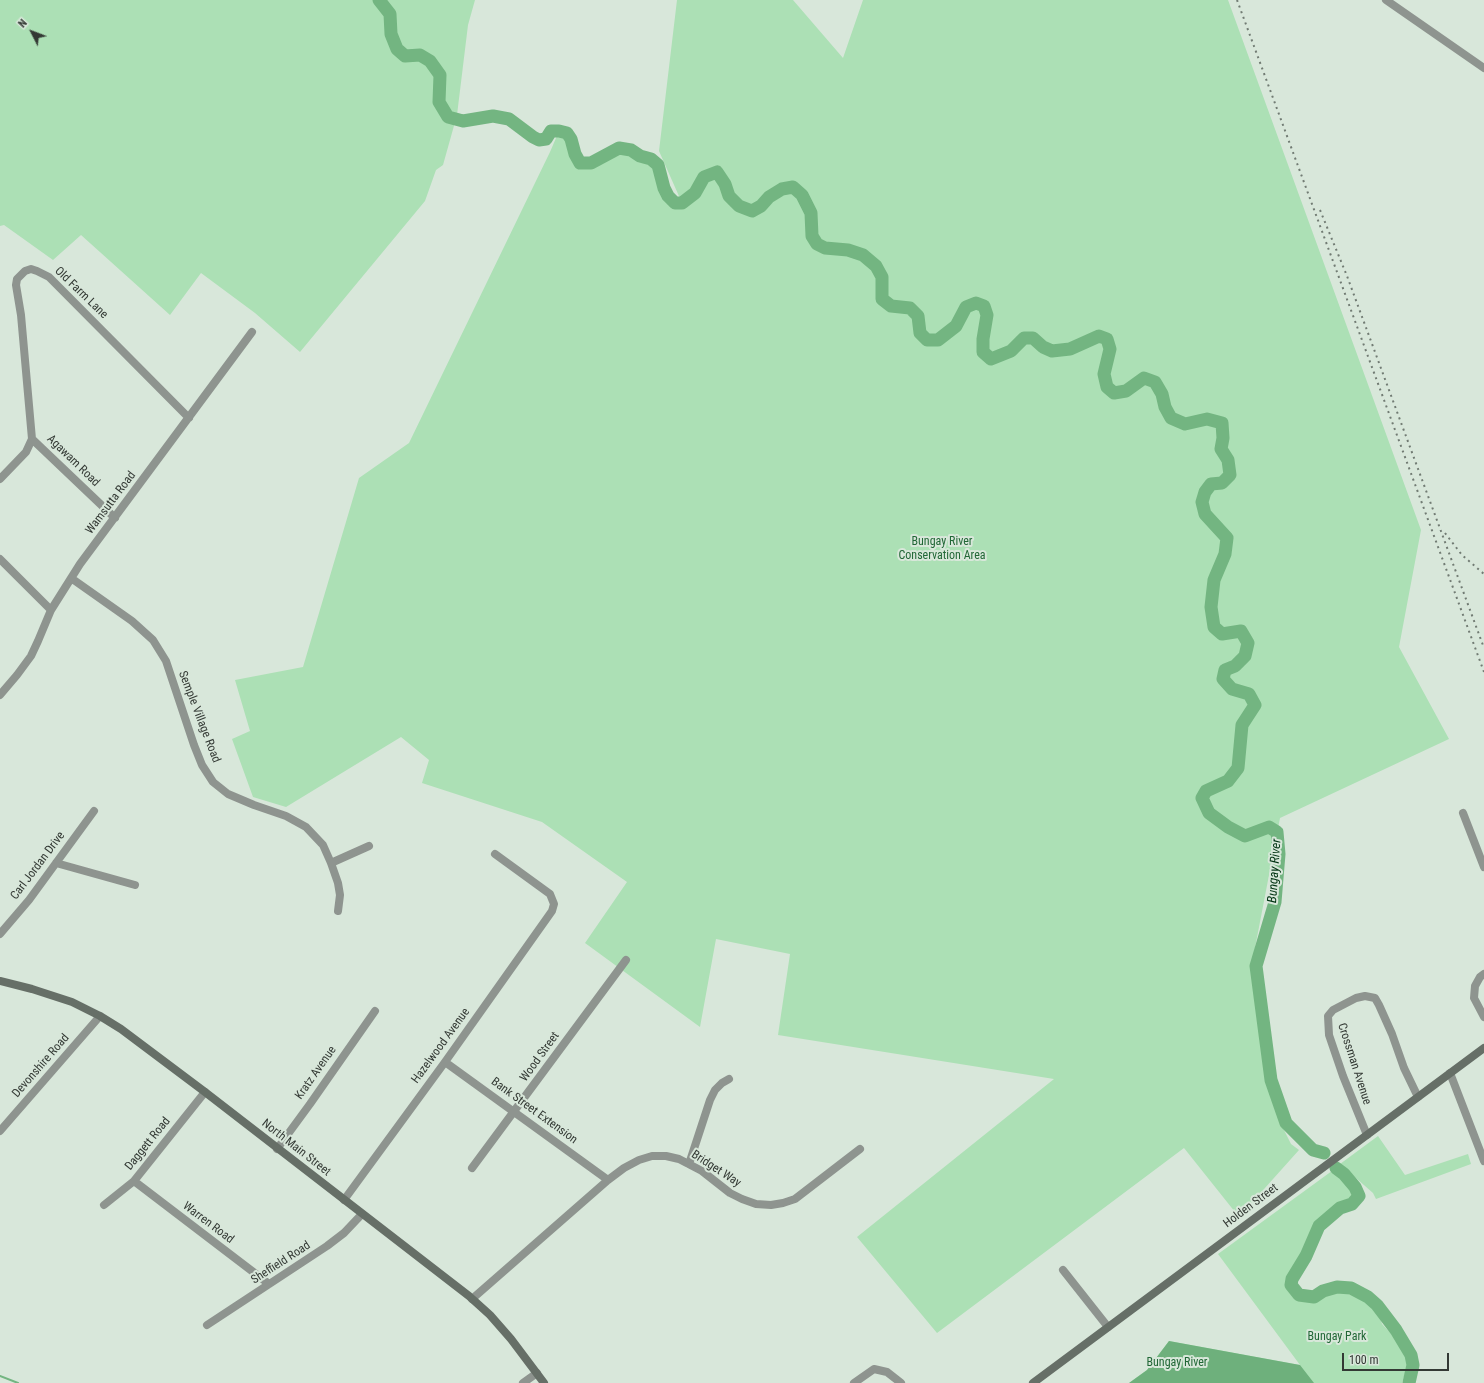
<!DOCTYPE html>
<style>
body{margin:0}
#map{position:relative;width:1484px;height:1383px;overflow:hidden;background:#d8e7da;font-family:"Roboto Condensed",sans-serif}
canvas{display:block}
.north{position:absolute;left:12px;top:12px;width:40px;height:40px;-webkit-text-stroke:3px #d8e7da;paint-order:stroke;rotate:312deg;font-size:11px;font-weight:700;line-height:16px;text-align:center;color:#333934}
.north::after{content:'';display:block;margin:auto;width:14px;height:18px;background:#333934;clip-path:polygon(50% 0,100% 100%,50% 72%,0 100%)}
.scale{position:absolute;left:1342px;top:1353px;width:107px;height:18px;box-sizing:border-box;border:2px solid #333934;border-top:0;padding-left:5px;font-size:12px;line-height:14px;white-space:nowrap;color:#333934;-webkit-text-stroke:3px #d8e7da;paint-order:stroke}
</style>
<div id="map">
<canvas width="1484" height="1383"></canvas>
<div class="north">N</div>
<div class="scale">100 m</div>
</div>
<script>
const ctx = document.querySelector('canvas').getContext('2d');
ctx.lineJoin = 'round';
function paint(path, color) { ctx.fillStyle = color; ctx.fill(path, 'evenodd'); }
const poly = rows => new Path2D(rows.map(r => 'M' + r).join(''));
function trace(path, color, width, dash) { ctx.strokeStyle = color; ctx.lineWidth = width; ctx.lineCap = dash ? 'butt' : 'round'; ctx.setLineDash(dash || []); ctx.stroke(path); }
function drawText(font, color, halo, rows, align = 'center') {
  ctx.font = font + ' "Roboto Condensed",sans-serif'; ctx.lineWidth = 4; ctx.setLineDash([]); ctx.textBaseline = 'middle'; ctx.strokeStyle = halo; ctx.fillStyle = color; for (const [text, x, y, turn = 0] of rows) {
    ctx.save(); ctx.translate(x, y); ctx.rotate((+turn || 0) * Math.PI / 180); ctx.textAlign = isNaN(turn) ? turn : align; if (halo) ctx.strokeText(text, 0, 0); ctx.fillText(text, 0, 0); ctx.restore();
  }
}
paint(poly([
 [0,0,475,0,468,25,457,115,443,165,436,170,425,201,300,352,255,313,201,273,170,315,81,235,53,260,4,225,0,226],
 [677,0,793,0,843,58,863,0,1228,0,1421,530,1399,647,1449,739,1280,818,1254,953,1271,1080,1279,1120,1291,1144,1299,1150,1239,1217,1184,1148,937,1333,857,1237,1054,1079,778,1035,790,954,716,939,700,1027,585,943,627,882,542,822,422,783,429,760,401,737,286,807,253,797,232,739,250,731,235,680,303,667,359,478,409,443,550,152,559,131,567,133,571,139,575,154,580,163,591,163,619,148,631,150,640,156,651,159,658,165,664,188,668,196,675,203,682,203,659,151],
 [1378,1136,1405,1175,1468,1154,1471,1164,1376,1199,1373,1193,1340,1164],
 [1336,1168,1344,1174,1355,1187,1359,1196,1352,1204,1340,1208,1319,1226,1306,1256,1292,1279,1291,1285,1300,1295,1314,1297,1323,1291,1337,1287,1351,1288,1368,1297,1377,1305,1382,1324,1411,1355,1402,1383,1129,1383,1147,1370,1169,1341,1300,1365,1218,1254]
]), '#ace0b5');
paint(poly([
 [1169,1341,1300,1365,1314,1383,1129,1383,1147,1370]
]), '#6eb07c');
trace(poly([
 [0,1376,18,1383]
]), '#73b581', 2);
trace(poly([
 [379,0,390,14,391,34,397,49,405,56,420,55,430,61,440,75,439,102,448,117,463,121,493,116,509,119,533,137,539,140,546,139,551,131,559,131,567,133,571,139,575,154,580,163,591,163,619,148,631,150,640,156,651,159,658,165,664,188,668,196,675,203,682,203,695,193,704,177,717,172,725,184,729,196,739,206,752,211,761,206,769,197,782,189,793,187,802,195,811,213,812,236,817,244,825,248,848,250,863,255,876,266,882,277,882,299,891,306,910,308,918,316,920,333,927,340,938,340,956,326,966,307,976,303,984,306,987,315,983,339,983,352,991,359,1011,351,1024,338,1033,338,1043,347,1052,351,1070,349,1099,336,1107,339,1110,349,1104,374,1107,387,1114,393,1126,391,1144,378,1155,382,1162,394,1165,407,1171,418,1185,424,1207,419,1222,423,1223,438,1221,449,1228,460,1230,475,1222,483,1211,484,1205,492,1202,502,1205,514,1227,538,1225,554,1214,580,1211,607,1214,627,1222,634,1241,631,1248,643,1245,656,1235,666,1225,670,1223,679,1232,689,1249,694,1255,705,1242,725,1238,768,1228,781,1206,791,1202,798,1209,813,1228,827,1245,836,1269,827,1277,832,1279,854,1275,902,1256,966,1271,1080,1286,1123,1313,1150,1324,1153],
 [1336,1168,1344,1174,1355,1187,1359,1196,1352,1204,1340,1208,1319,1226,1306,1256,1292,1279,1291,1285,1299,1295,1314,1297,1323,1291,1337,1287,1351,1288,1368,1297,1377,1305,1396,1330,1411,1355,1413,1365,1409,1383]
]), '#73b581', 13);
trace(poly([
 [1386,0,1484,68],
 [32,439,115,518],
 [0,479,26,452,32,439,21,315,16,285,17,279,25,271,31,269,37,271,49,277,189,418],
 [0,559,51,610],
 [71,578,132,621,153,640,166,661,194,745,202,765,213,782,228,794,254,805,286,816,306,827,323,845,331,863,338,883,340,895,338,911],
 [0,695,17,675,31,656,38,641,51,610,80,564,252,332],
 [1463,813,1484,867],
 [56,863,135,885],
 [331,863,369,846],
 [0,934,29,900,94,811],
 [1484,974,1480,977,1475,986,1474,998,1484,1017],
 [445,1062,608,1180],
 [1450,1073,1484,1161],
 [0,1131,100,1016],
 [1367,1135,1343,1076,1329,1035,1328,1016,1333,1010,1356,998,1365,996,1375,998,1379,1005,1392,1034,1404,1068,1418,1097],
 [277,1149,310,1104,375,1011],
 [689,1164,710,1100,715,1090,722,1083,729,1079],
 [472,1168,626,960],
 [134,1181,269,1284],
 [344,1200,445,1062,552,911,554,904,550,894,495,854],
 [104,1205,134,1181,205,1092],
 [1063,1270,1108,1327],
 [472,1299,608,1180,624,1168,639,1160,652,1156,666,1156,679,1159,702,1171,730,1193,742,1199,756,1204,771,1205,783,1203,795,1199,860,1149],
 [207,1325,327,1246,344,1233,362,1214],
 [523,1383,537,1373],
 [854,1383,874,1369,887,1372,901,1383]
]), '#8e948f', 8);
trace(poly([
 [0,981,32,989,72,1002,100,1016,121,1029,205,1092,469,1296,490,1315,511,1339,544,1383],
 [1033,1383,1484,1048]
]), '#666f67', 8);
trace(poly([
 [1237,0,1484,672],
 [1320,210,1347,276,1484,648],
 [1445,533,1462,555,1484,574]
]), '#717b73', 2, [2, 4]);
drawText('12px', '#333934', '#d8e7da', [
 ["Old Farm Lane",81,293,44],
 ["Agawam Road",73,461,44],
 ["Wamsutta Road",111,503,-53],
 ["Semple Village Road",199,717,69],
 ["Carl Jordan Drive",38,866,-53],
 ["Hazelwood Avenue",441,1046,-54],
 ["Wood Street",540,1057,-54],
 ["Crossman Avenue",1354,1064,72],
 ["Devonshire Road",41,1066,-49],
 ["Kratz Avenue",316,1073,-55],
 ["Bank Street Extension",534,1111,36],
 ["Daggett Road",148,1144,-51],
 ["North Main Street",296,1148,38],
 ["Bridget Way",716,1169,33],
 ["Holden Street",1251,1206,-37],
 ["Warren Road",208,1223,37],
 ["Sheffield Road",281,1263,-33]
]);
drawText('12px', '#216736', '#d8e7da', [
 ["Bungay River",942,542],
 ["Conservation Area",942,556],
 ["Bungay Park",1337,1337],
 ["Bungay River",1177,1363]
]);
drawText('italic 13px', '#003312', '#d8e7da', [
 ["Bungay River",1275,871,-86]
]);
</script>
